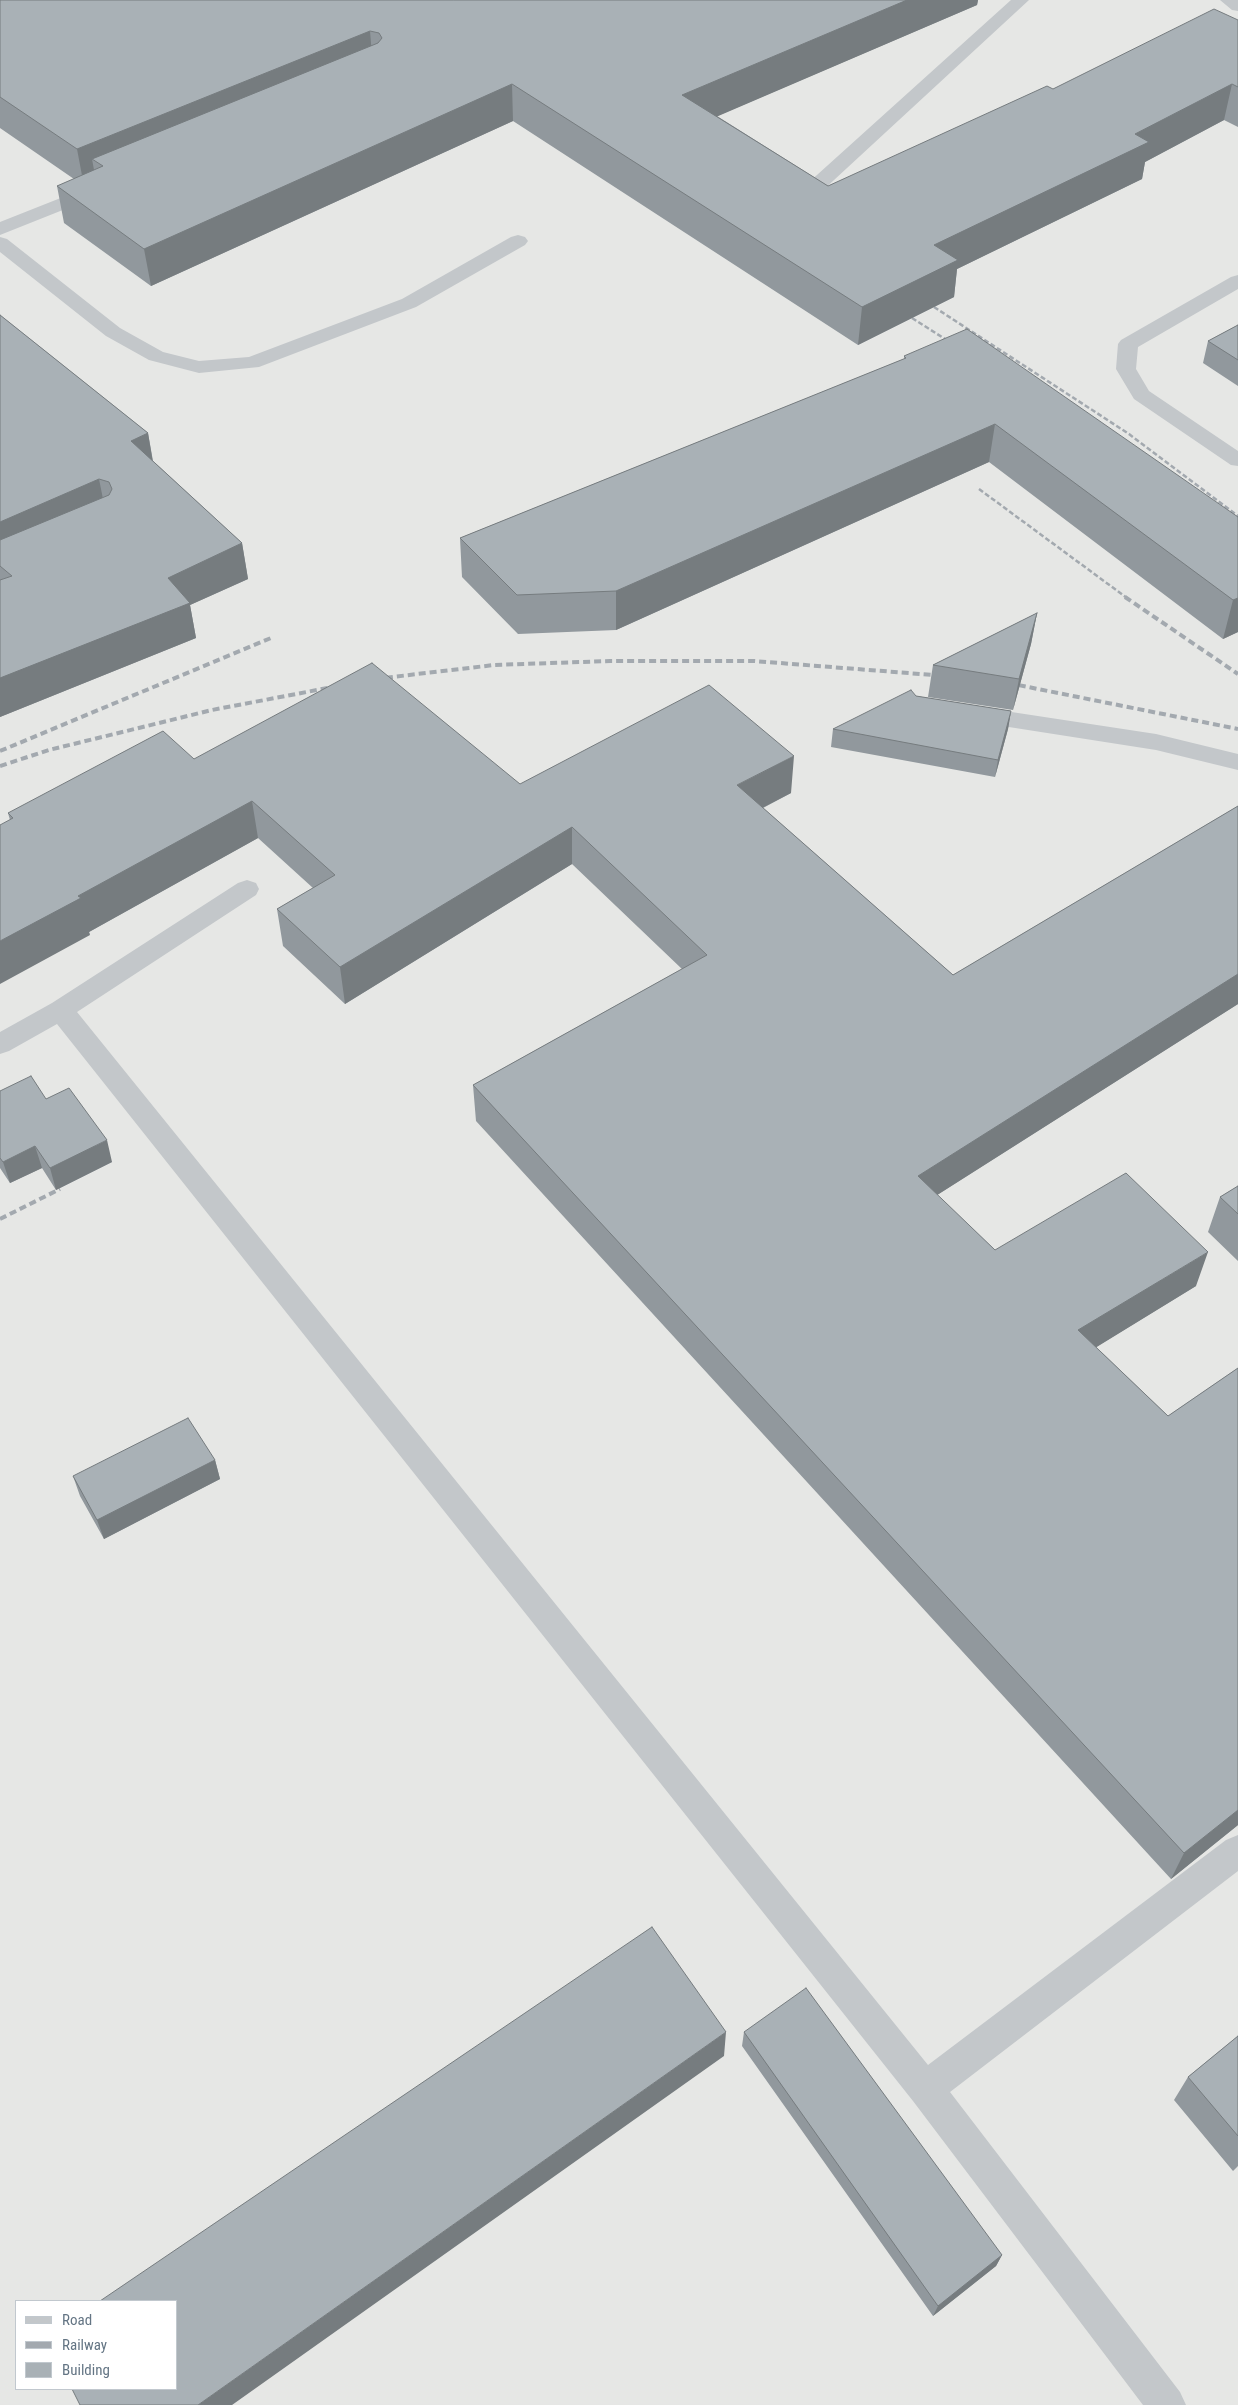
<!DOCTYPE html>
<style>
body{margin:0}
#map{position:relative;width:1238px;height:2405px;overflow:hidden;background:#f6f6f2;font-family:"Roboto Condensed",sans-serif}
canvas{display:block}
.legend{position:absolute;left:15px;top:2300px;width:162px;height:90px;box-sizing:border-box;background:#fff;border:1px solid #c1c8ce;margin:0;padding:6px 9px;list-style:none;font-size:15px;color:#647584}
.legend li{display:flex;align-items:center;gap:10px;height:25px}
.legend b{width:25px;border:1px solid #c1c8ce}
</style>
<div id="map">
<canvas width="1238" height="2405"></canvas>
<ul class="legend">
<li><b style="height:6px;background:#c3c7ca"></b>Road</li>
<li><b style="height:6px;background:#a3a9af"></b>Railway</li>
<li><b style="height:14px;background:#a9b1b6"></b>Building</li>
</ul>
</div>
<script>
const ctx = document.querySelector('canvas').getContext('2d');
ctx.lineJoin = 'round';
function paint(path, color) { ctx.fillStyle = color; ctx.fill(path, 'evenodd'); }
const poly = rows => new Path2D(rows.map(r => 'M' + r).join(''));
function trace(path, color, width, dash) { ctx.strokeStyle = color; ctx.lineWidth = width; ctx.lineCap = dash ? 'butt' : 'round'; ctx.setLineDash(dash || []); ctx.stroke(path); }
paint(poly([
 [0,0,1238,0,1238,2405,0,2405],
 [16,2301,176,2301,176,2389,16,2389]
]), '#e6e7e5');
paint(poly([
 [1011,0,1029,0,821,192,807,192,805,188,807,184,1011,0],
 [1220,0,1238,0,1238,11,1232,10,1220,0],
 [96,184,103,186,105,190,103,194,0,235,0,222,96,184],
 [518,235,525,237,528,241,525,245,416,307,259,367,199,373,149,360,106,336,0,252,0,237,7,239,120,328,163,352,199,361,249,357,402,299,511,237,518,235],
 [1238,275,1238,289,1138,347,1136,369,1149,391,1238,451,1238,466,1231,465,1134,399,1116,369,1118,344,1121,340,1231,277,1238,275],
 [972,706,1156,734,1238,754,1238,770,1156,750,964,720,960,714,964,708,972,706],
 [247,880,256,883,259,889,256,895,77,1012,928,2065,1226,1840,1238,1835,1238,1871,950,2092,1180,2392,1186,2405,1143,2405,913,2101,57,1024,9,1051,0,1054,0,1032,52,1003,238,883,247,880]
]), '#c3c7ca');
trace(poly([
 [934,307,1129,434,1238,516],
 [912,318,956,346],
 [979,489,1127,598]
]), '#a3a9af', 2.5, [5, 2.5]);
trace(poly([
 [1125,597,1238,674],
 [375,679,494,665,610,661,754,661,946,676],
 [1008,683,1238,729],
 [0,751,271,638],
 [0,766,49,750,212,710,338,686],
 [0,1219,60,1189]
]), '#a3a9af', 4, [7, 4]);
paint(poly([
 [0,0,978,0,977,5,717,116,828,186,1053,89,1238,20,1238,127,1224,120,1145,162,1142,179,957,269,954,297,858,345,513,121,151,286,64,223,57,186,74,179,0,128],
 [0,315,148,433,153,461,242,543,248,579,190,605,196,638,0,717],
 [1238,325,1238,386,1203,363,1208,341],
 [904,356,1238,517,1238,632,1223,639,989,462,616,630,518,634,462,577,460,538,904,359],
 [1037,613,1031,644,1013,710,928,697,933,665],
 [916,696,1011,711,1008,729,995,777,831,747,833,729],
 [194,759,520,784,791,793,763,808,953,975,1238,806,1238,1004,937,1195,995,1250,1196,1286,1096,1347,1168,1416,1238,1368,1238,1825,1171,1879,476,1121,473,1085,682,969,572,864,345,1004,283,946,277,909,313,888,258,838,89,932,90,935,10,820,8,813],
 [0,1091,46,1099,112,1162,56,1190,42,1168,10,1183,0,1168],
 [1238,1186,1238,1261,1208,1232,1220,1197],
 [215,1460,220,1479,104,1539,80,1496,73,1476],
 [744,2032,1002,2255,996,2266,933,2316,742,2046],
 [1238,2036,1238,2166,1233,2171,1174,2100,1188,2077]
]), '#91989d');
paint(poly([
 [907,0,978,0,977,5,681,132,682,95],
 [370,31,373,67,92,159,96,181,84,186,77,149],
 [512,84,513,121,151,286,144,249],
 [1232,84,1224,120,1145,162,1142,179,957,269,954,297,858,345,862,307,934,245,1135,134],
 [995,424,989,462,616,630,616,591],
 [148,433,154,469,131,441],
 [99,479,106,514,0,561,0,522],
 [242,543,248,579,190,605,196,638,0,717,0,678,168,578],
 [1238,598,1238,632,1223,639,1233,600],
 [1037,613,1031,644,1013,710,1019,679],
 [1011,711,1008,729,995,777,998,760],
 [794,756,791,793,735,822,737,785],
 [252,801,258,838,89,932,90,935,0,984,0,941,78,896],
 [572,827,572,864,345,1004,340,967],
 [1238,974,1238,1004,912,1211,918,1176],
 [107,1140,112,1162,56,1190,50,1168],
 [35,1146,42,1168,10,1183,3,1162],
 [1208,1252,1196,1286,1069,1364,1078,1330],
 [215,1460,220,1479,104,1539,97,1520],
 [1238,1810,1238,1825,1171,1879,1184,1853],
 [726,2032,724,2056,232,2405,198,2405],
 [1002,2255,996,2266,933,2316,938,2306]
]), '#767c7f');
const building = poly([
 [0,0,907,0,682,95,828,186,1047,86,1053,89,1214,9,1238,20,1238,87,1232,84,1135,134,1149,142,934,245,958,260,862,307,512,84,144,249,57,186,103,166,92,159,378,43,382,38,379,33,370,31,77,149,0,97,0,0],
 [0,315,148,433,131,441,242,543,168,578,190,603,0,678,0,580,12,576,0,566,0,540,109,495,112,489,109,482,99,479,0,522,0,315],
 [1238,325,1238,360,1208,341,1238,325],
 [967,329,1238,517,1238,598,1233,600,995,424,616,591,517,595,460,538,906,358,904,356,967,329],
 [1037,613,1019,679,933,665,1037,613],
 [372,663,520,784,709,685,794,756,737,785,953,975,1238,806,1238,974,918,1176,995,1250,1126,1173,1208,1252,1078,1330,1168,1416,1238,1368,1238,1810,1184,1853,473,1085,707,955,572,827,340,967,277,909,335,875,252,801,78,896,81,898,0,941,0,825,13,818,8,813,163,731,194,759,372,663],
 [911,690,916,696,1011,711,998,760,833,729,911,690],
 [31,1076,46,1099,69,1088,107,1140,50,1168,35,1146,3,1162,0,1158,0,1091,31,1076],
 [1238,1186,1238,1214,1220,1197,1238,1186],
 [188,1418,215,1460,97,1520,73,1476,188,1418],
 [652,1927,726,2032,198,2405,80,2405,72,2389,176,2389,176,2301,100,2301,652,1927],
 [806,1988,1002,2255,938,2306,744,2032,806,1988],
 [1238,2036,1238,2136,1188,2077,1238,2036]
]);
paint(building, '#a9b1b6');
trace(building, '#767c7f', 1);
</script>
